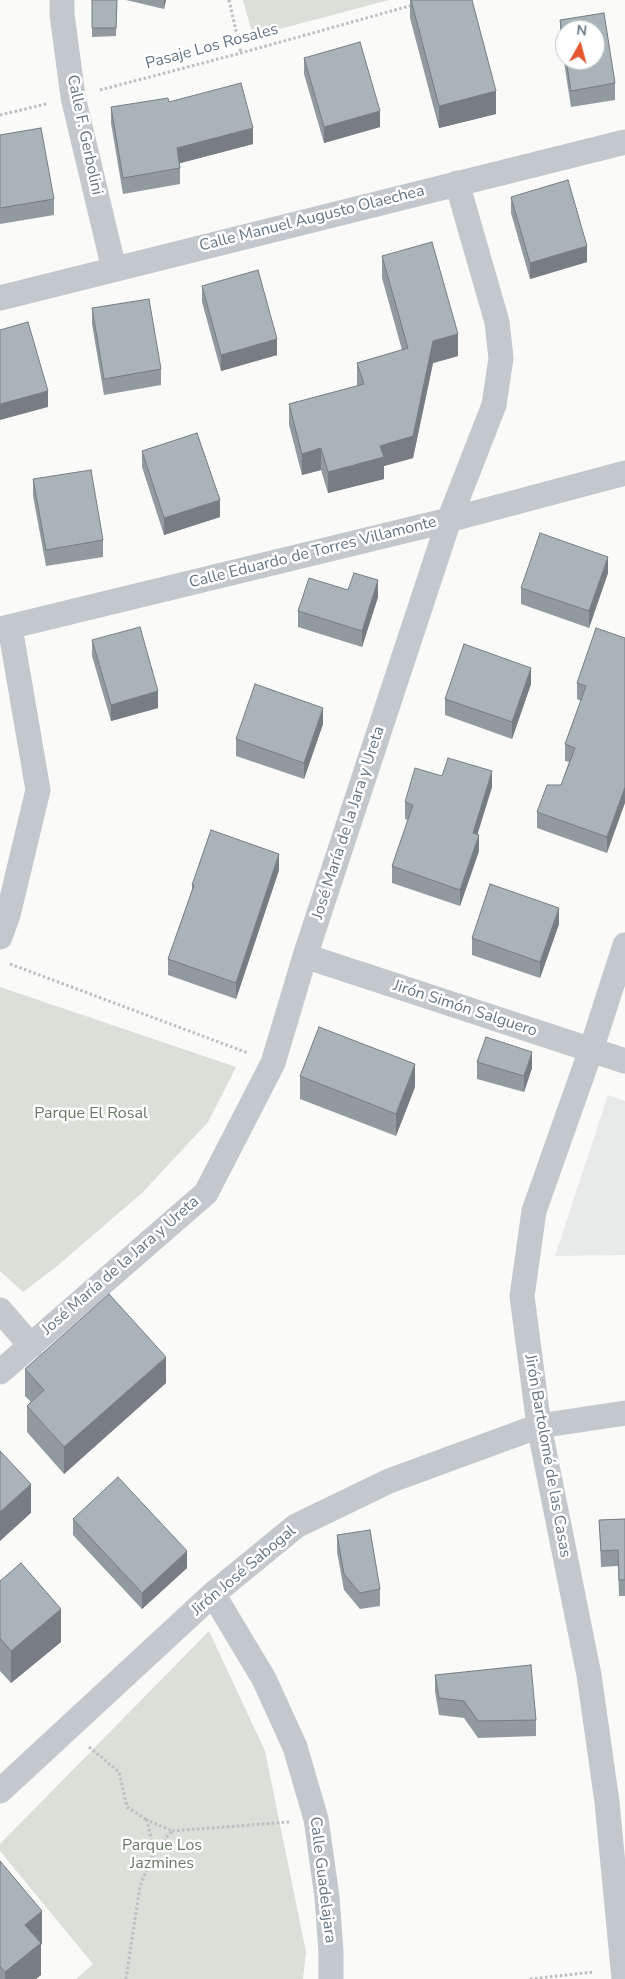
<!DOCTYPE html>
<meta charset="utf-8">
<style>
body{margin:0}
#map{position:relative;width:625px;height:1979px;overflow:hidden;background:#fafaf8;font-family:"Nunito Sans",sans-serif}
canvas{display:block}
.north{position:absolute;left:555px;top:20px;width:50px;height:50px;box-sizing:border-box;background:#fff;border:1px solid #c1c8cd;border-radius:50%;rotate:7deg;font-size:14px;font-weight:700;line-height:20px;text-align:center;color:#657683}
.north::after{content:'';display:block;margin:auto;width:18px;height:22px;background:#e4572e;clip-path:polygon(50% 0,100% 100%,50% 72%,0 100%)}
</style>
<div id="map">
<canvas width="625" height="1979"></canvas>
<div class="north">N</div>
</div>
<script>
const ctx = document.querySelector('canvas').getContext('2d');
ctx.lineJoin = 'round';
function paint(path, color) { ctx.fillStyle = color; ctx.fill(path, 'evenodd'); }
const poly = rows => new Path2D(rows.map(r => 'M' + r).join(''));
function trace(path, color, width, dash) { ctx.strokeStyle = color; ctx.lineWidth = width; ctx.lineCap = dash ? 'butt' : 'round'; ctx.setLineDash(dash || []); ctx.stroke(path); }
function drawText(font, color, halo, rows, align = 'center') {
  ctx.font = font + ' "Nunito Sans",sans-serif'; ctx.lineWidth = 5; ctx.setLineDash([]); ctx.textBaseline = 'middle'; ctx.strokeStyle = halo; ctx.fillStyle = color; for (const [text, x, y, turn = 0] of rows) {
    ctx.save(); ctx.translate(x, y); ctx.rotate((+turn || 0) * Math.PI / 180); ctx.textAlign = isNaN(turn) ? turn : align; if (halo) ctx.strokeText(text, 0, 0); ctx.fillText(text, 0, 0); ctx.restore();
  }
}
paint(poly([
 [608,1095,625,1101,625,1255,555,1256]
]), '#e8e9e9');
paint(poly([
 [243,0,389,0,253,36],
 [0,987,236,1067,208,1122,143,1192,56,1267,23,1292,0,1271],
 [209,1631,265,1751,306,1952,303,1979,76,1979,93,1964,0,1851,0,1844]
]), '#dadfd7');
trace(poly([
 [229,0,241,53],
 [100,90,241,53,413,5],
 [0,115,46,104],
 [10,964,248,1053],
 [89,1747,119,1772,127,1807,147,1820],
 [172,1831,289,1822],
 [126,1979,140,1886,154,1852,172,1831,147,1820,154,1852],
 [530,1979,594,1972]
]), '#bbbfc2', 3, [2.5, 2.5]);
trace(poly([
 [62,0,62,14,73,97,114,269],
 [0,298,625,142],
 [0,629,449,520,625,473],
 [0,937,8,915,38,790,10,627],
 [305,956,625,1061],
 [0,1310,31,1346],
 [0,1372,206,1193,273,1063,305,956,449,520,494,405,501,358,497,322,457,183],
 [213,1594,264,1679,295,1747,316,1819,327,1897,331,1952,331,1979],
 [0,1791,213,1594,296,1526,389,1481,539,1426,625,1413],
 [624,1979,607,1802,589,1675,539,1426,522,1296,534,1211,591,1050,625,945]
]), '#c3c8cc', 25);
paint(poly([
 [92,0,117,0,116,36,92,37],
 [126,0,166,0,164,9],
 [410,0,472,0,496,114,439,128,410,18],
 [604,13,615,83,615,100,571,107,560,36,560,20],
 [565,30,595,30,595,60,565,60],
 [304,58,380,127,324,143,304,74],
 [169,102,253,144,180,163,180,184,123,194,111,123,111,107],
 [0,135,54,199,54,215,0,224],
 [511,197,587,262,530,279,511,213],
 [382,256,458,356,433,363,413,458,384,466,384,479,328,493,321,470,302,475,289,425,289,404,357,386,357,363,402,350,382,278],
 [202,286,277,355,221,371,202,302],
 [92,308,161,369,161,385,104,395,92,324],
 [142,451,220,517,164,535,142,467],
 [33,479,103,540,103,557,46,566,33,496],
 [608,573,589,628,521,604,521,588],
 [348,590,378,597,362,647,298,627,298,611],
 [625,638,607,853,537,828,537,812,561,785,569,762,565,761,565,744,581,701,577,699,577,683],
 [92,640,158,708,111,721,92,656],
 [531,684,512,739,445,715,445,699],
 [323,724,304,779,236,756,236,739],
 [492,787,477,834,479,851,460,906,392,883,392,866,408,820,405,819,405,802],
 [279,870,236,999,168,975,168,959,192,890,192,885],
 [559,924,540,978,472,955,472,938],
 [477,1062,532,1068,524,1092,477,1079],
 [300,1076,415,1087,396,1136,300,1099],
 [25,1369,166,1383,64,1474,27,1432,27,1406,31,1402,25,1396],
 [73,1519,187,1568,142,1609,73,1535],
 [625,1519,625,1596,619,1596,618,1566,601,1567,599,1520],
 [337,1535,380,1589,380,1606,360,1609,344,1590,337,1552],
 [0,1581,61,1642,11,1683,0,1671],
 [435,1675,536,1720,536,1736,478,1738,464,1718,439,1715,435,1691],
 [0,1861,42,1943,41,1945,41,1975,36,1979,0,1979]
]), '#929a9f');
paint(poly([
 [164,0,166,0,164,9],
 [496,91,496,114,439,128,439,106],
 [380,111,380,127,324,143,324,127],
 [253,128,253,144,177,164,177,148],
 [587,246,587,262,530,279,530,263],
 [458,334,458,356,433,363,413,458,384,466,384,479,328,493,328,472,380,446,433,341],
 [277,339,277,355,221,371,221,355],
 [48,391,48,407,0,420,0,404],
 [321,448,321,470,302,475,302,454],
 [220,500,220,517,164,535,164,518],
 [608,557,608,573,589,628,589,611],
 [378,580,378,597,362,647,362,631],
 [531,668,531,684,512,739,512,722],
 [158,691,158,708,111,721,111,705],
 [323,708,323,724,304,779,304,763],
 [492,771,492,787,473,849,473,833],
 [625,787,625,803,607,853,607,837],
 [479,835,479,851,460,906,460,890],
 [279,854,279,870,236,999,236,983],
 [559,908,559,924,540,978,540,962],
 [532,1052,532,1068,524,1092,524,1076],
 [415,1064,415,1087,396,1136,396,1114],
 [166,1357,166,1383,64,1474,64,1447],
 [31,1484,31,1513,0,1541,0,1512],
 [187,1551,187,1568,142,1609,142,1593],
 [61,1609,61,1642,11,1683,11,1651],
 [42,1911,42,1943,41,1945,41,1975,36,1979,5,1979,5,1972,25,1925]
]), '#777d82');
const building = poly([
 [92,0,117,0,116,28,92,28,92,0],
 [411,0,472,0,496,91,439,106,411,0],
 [604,13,615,83,571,91,566,60,595,60,595,30,565,30,565,52,560,20,604,13],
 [360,42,380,111,324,127,304,58,360,42],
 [241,83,253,128,177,148,180,168,123,178,111,107,168,98,169,102,241,83],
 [41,128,54,199,0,208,0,135,41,128],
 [568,180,587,246,530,263,511,197,568,180],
 [432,242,458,334,433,341,413,436,380,446,384,457,328,472,321,448,302,454,289,404,364,384,357,363,408,348,382,256,432,242],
 [258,270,277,339,221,355,202,286,258,270],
 [149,299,161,369,104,379,92,308,149,299],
 [28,322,48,391,0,404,0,330,28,322],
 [197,433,220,500,164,518,142,451,197,433],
 [91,470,103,540,46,550,33,479,91,470],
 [540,533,608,557,589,611,521,588,540,533],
 [354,573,378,580,362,631,298,611,309,578,348,590,354,573],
 [140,627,158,691,111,705,92,640,140,627],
 [596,628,625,638,625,787,607,837,537,812,547,785,561,785,575,748,565,744,586,686,577,683,596,628],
 [464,644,531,668,512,722,445,699,464,644],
 [255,684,323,708,304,763,236,739,255,684],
 [448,758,492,771,473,833,479,835,460,890,392,866,413,805,405,802,415,768,442,776,448,758],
 [211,830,279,854,236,983,168,959,194,885,192,885,211,830],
 [490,884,559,908,540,962,472,938,490,884],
 [319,1027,415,1064,396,1114,300,1076,319,1027],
 [486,1037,532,1052,524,1076,477,1062,486,1037],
 [109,1294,166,1357,64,1447,27,1406,44,1390,25,1369,109,1294],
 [0,1451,31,1484,0,1512,0,1451],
 [118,1477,187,1551,142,1593,73,1519,118,1477],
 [625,1519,625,1580,619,1580,618,1550,601,1551,599,1520,625,1519],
 [370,1530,380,1589,360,1593,344,1574,337,1535,370,1530],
 [21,1563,61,1609,11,1651,0,1638,0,1581,21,1563],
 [531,1665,536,1720,478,1721,464,1701,439,1698,435,1675,531,1665],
 [0,1861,42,1911,25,1925,41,1943,5,1972,0,1966,0,1861]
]);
paint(building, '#aab3b9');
trace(building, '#777d82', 1);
drawText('16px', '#657683', '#fff', [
 ["Pasaje Los Rosales",212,47,-15],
 ["Calle F. Gerbolini",84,135,78],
 ["Calle Manuel Augusto Olaechea",312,219,-14],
 ["Calle Eduardo de Torres Villamonte",313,553,-14],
 ["José María de la Jara y Ureta",349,823,-72],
 ["Jirón Simón Salguero",465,1009,18],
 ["José María de la Jara y Ureta",121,1266,-41],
 ["Jirón Bartolomé de las Casas",547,1456,80],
 ["Jirón José Sabogal",244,1571,-40],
 ["Calle Guadelajara",322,1880,83]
]);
drawText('16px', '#687a64', '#fff', [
 ["Parque El Rosal",91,1114],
 ["Parque Los",162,1846],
 ["Jazmines",162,1864]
]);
</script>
